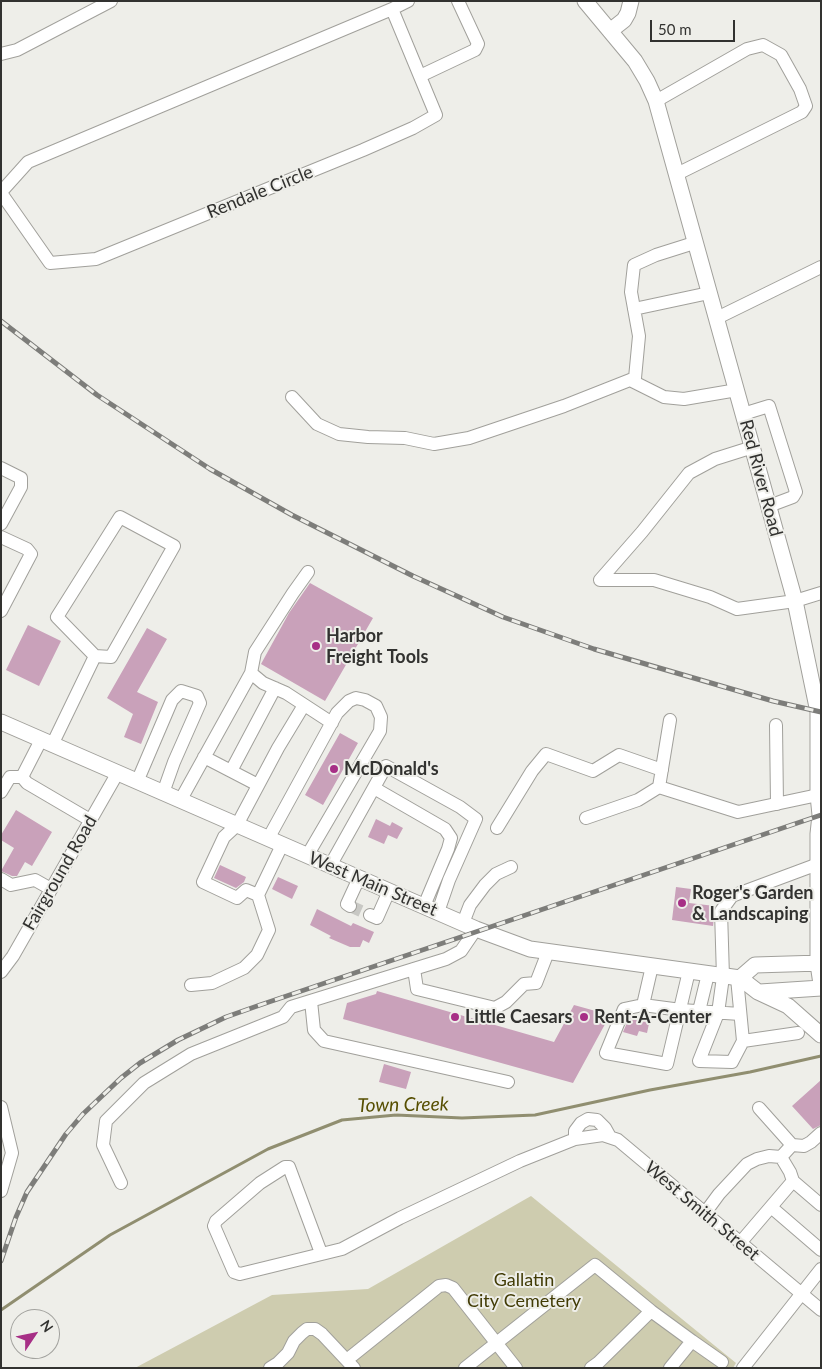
<!DOCTYPE html>
<style>
body{margin:0}
#map{position:relative;width:822px;height:1369px;overflow:hidden;background:#eeeee9;font-family:Lato,sans-serif}
canvas{display:block}
.frame{position:absolute;inset:0;border:2px solid #323230;pointer-events:none}
.north{position:absolute;left:10px;top:1309px;width:50px;height:50px;box-sizing:border-box;background:#eeeee9;border:1px solid #a3a39f;border-radius:50%;rotate:56deg;font-size:14px;font-weight:700;line-height:20px;text-align:center;color:#323230}
.north::after{content:'';display:block;margin:auto;width:18px;height:22px;background:#a72f86;clip-path:polygon(50% 0,100% 100%,50% 72%,0 100%)}
.scale{position:absolute;left:650px;top:20px;width:85px;height:22px;box-sizing:border-box;border:2px solid #323230;border-top:0;padding-left:6px;font-size:15px;line-height:18px;white-space:nowrap;color:#323230;-webkit-text-stroke:4px #eeeee9;paint-order:stroke}
</style>
<div id="map">
<canvas width="822" height="1369"></canvas>
<div class="frame"></div>
<div class="north">N</div>
<div class="scale">50 m</div>
</div>
<script>
const ctx = document.querySelector('canvas').getContext('2d');
ctx.lineJoin = 'round';
function paint(path, color) { ctx.fillStyle = color; ctx.fill(path, 'evenodd'); }
const poly = rows => new Path2D(rows.map(r => 'M' + r).join(''));
function trace(path, color, width, dash) { ctx.strokeStyle = color; ctx.lineWidth = width; ctx.lineCap = dash ? 'butt' : 'round'; ctx.setLineDash(dash || []); ctx.stroke(path); }
function drawText(font, color, halo, rows, align = 'center') {
  ctx.font = font + ' Lato,sans-serif'; ctx.lineWidth = 4; ctx.setLineDash([]); ctx.textBaseline = 'middle'; ctx.strokeStyle = halo; ctx.fillStyle = color; for (const [text, x, y, turn = 0] of rows) {
    ctx.save(); ctx.translate(x, y); ctx.rotate((+turn || 0) * Math.PI / 180); ctx.textAlign = isNaN(turn) ? turn : align; if (halo) ctx.strokeText(text, 0, 0); ctx.fillText(text, 0, 0); ctx.restore();
  }
}
paint(poly([
 [531,1196,736,1363,733,1368,135,1368,272,1295,368,1289]
]), '#ceccaf');
trace(poly([
 [1,1310,110,1235,268,1149,342,1120,396,1115,462,1118,535,1115,650,1090,750,1072,821,1056]
]), '#908e70', 3);
paint(poly([
 [310,583,373,618,325,701,261,664,289,613],
 [28,625,61,641,39,686,6,670],
 [147,628,167,639,137,692,158,702,141,744,124,737,133,714,107,698],
 [340,733,358,743,323,805,305,795],
 [16,810,52,832,32,866,25,862,17,876,12,876,1,871,14,848,1,840,1,835],
 [376,819,390,826,392,822,403,828,397,839,388,835,384,844,368,837],
 [220,865,246,877,244,882,236,888,214,878],
 [278,877,298,886,292,899,272,889],
 [676,887,691,889,689,903,715,906,713,926,672,920],
 [317,909,351,926,353,923,374,932,369,943,363,940,360,947,350,947,329,938,331,936,310,925],
 [377,991,554,1042,574,1005,610,1015,573,1083,343,1019,347,1003,376,994],
 [635,1015,650,1019,647,1033,639,1031,637,1036,623,1032,630,1016],
 [384,1064,411,1072,406,1089,379,1082],
 [821,1080,821,1125,813,1129,792,1106]
]), '#c9a1ba');
trace(poly([
 [350,906,370,915]
]), '#c8c8c4', 12, [12, 6]);
const minor = poly([
 [392,9,408,1],
 [1,54,17,50,111,1],
 [420,76,475,50,478,44,458,1],
 [656,101,747,49,763,45,781,55,800,89,806,106,802,112,677,174],
 [1,192,28,162,392,9,436,115,413,128,363,150,96,259,50,263,1,193],
 [634,309,709,293],
 [717,318,821,267],
 [630,380,664,397,684,399,737,390],
 [292,397,317,424,339,434,368,437,405,438,434,444,469,438,564,406,635,378,639,336,631,292,634,265,656,255,694,243],
 [743,414,769,406,796,492,793,497,769,506],
 [1,468,21,478,21,487,1,524],
 [1,537,27,549,31,554,1,611],
 [600,580,654,580,710,597,737,609,795,601,821,593],
 [600,580,642,532,689,473,715,459,753,447],
 [251,673,263,683,286,693,332,723],
 [670,720,659,787,738,812,818,795],
 [776,725,777,804],
 [52,745,95,656,57,617,120,517,174,546,111,657,95,656],
 [204,757,258,785],
 [231,771,275,688],
 [22,777,41,740],
 [137,782,172,700,181,691,197,696,200,703,174,762,163,793],
 [374,788,445,829,451,838,448,849,424,906],
 [1,792,10,777,22,777,27,783,90,820],
 [180,801,251,673,255,652,293,593,308,572],
 [586,818,638,800,659,787],
 [497,828,532,771,546,754,593,771,619,755,662,770],
 [268,839,337,713,349,701,356,698,365,700,376,706,381,717,380,731,307,856],
 [330,866,386,766,460,807,476,819,449,880,438,912],
 [1,879,11,885,35,880,51,889],
 [258,895,246,890,237,898,203,882,224,837,237,825,278,748,304,705],
 [350,906,347,904,359,878],
 [370,915,377,918,389,891],
 [463,923,470,905,485,885,496,874,511,867],
 [652,966,643,1005,681,1010,740,1014],
 [414,969,417,989,495,1008,506,1002,524,984,536,983,548,952],
 [1,972,13,956,117,774],
 [737,978,743,1041,798,1033],
 [191,985,212,983,244,968,257,955,269,930,258,895,282,845],
 [311,1001,314,1030,324,1041,508,1082],
 [643,1005,624,1009,606,1053,667,1064,689,971],
 [699,1011,708,974],
 [743,1041,732,1062,699,1061,718,1013,723,977,721,911,732,896,818,864],
 [1,1107,12,1153,1,1191],
 [759,1108,792,1145,781,1157,790,1172,793,1181],
 [575,1139,575,1131,581,1123,588,1119,597,1120,605,1128,610,1137],
 [792,1145,804,1146,811,1142,821,1133],
 [121,1183,103,1145,106,1121,144,1083,191,1054,283,1017,291,1007,446,959,461,951,476,929],
 [771,1207,821,1250],
 [705,1213,719,1194,747,1164,757,1159,769,1156,781,1157],
 [740,1243,793,1181,821,1205],
 [321,1253,289,1167,285,1167,260,1183,216,1221,214,1226,234,1272,240,1274,342,1249,400,1218,520,1161,575,1139,603,1135,618,1140,821,1310],
 [348,1359,439,1286,446,1285,453,1288,516,1368],
 [270,1368,278,1363,288,1353,294,1341,302,1333,307,1329,315,1329,322,1334,354,1368],
 [465,1368,595,1265,651,1311,692,1341],
 [591,1368,598,1363,651,1311],
 [670,1368,692,1341,722,1362],
 [743,1368,821,1269]
]);
const major = poly([
 [585,1,635,61,647,81,656,101,795,601,818,712,818,795,820,815,818,834,818,964,821,984],
 [610,31,624,20,628,13,631,1],
 [1,722,476,929,530,949,740,978,758,992,788,1006,821,1035],
 [740,978,755,965,821,963],
 [760,992,821,988]
]);
trace(minor, '#a1a09b', 14);
trace(major, '#a1a09b', 17);
trace(minor, '#fff', 12);
trace(major, '#fff', 15);
const rail = poly([
 [1,321,97,395,210,469,292,515,413,576,503,617,594,649,773,701,821,712],
 [1,1261,16,1217,27,1192,66,1134,83,1114,121,1078,140,1063,178,1040,226,1017,260,1005,821,815]
]);
trace(rail, '#7d7d7a', 5);
trace(rail, '#eeeee9', 3, [9]);
for (const [x, y, r, color] of [
 [316,646,5,"#a72f86"],
 [334,769,5,"#a72f86"],
 [682,903,5,"#a72f86"],
 [455,1017,5,"#a72f86"],
 [584,1017,5,"#a72f86"]
]) { const dot = new Path2D(); dot.arc(x, y, r, 0, 2 * Math.PI); ctx.fillStyle = color; ctx.fill(dot); trace(dot, '#eeeee9', 2); }
drawText('18px', '#323230', '#eeeee9', [
 ["Rendale Circle",260,192,-22],
 ["Red River Road",761,478,75],
 ["Fairground Road",60,873,-60],
 ["West Main Street",373,884,23],
 ["West Smith Street",702,1211,40]
]);
drawText('bold 18px', '#323230', '#eeeee9', [
 ["Harbor",326,636],
 ["Freight Tools",326,657],
 ["McDonald's",344,769],
 ["Roger's Garden",692,893],
 ["& Landscaping",692,914],
 ["Little Caesars",465,1017],
 ["Rent-A-Center",594,1017]
], 'left');
drawText('18px', '#423c06', '#eeeee9', [
 ["Gallatin",524,1280],
 ["City Cemetery",524,1301]
]);
drawText('italic 19px', '#564e01', '#eeeee9', [
 ["Town Creek",403,1105,-1]
]);
</script>
